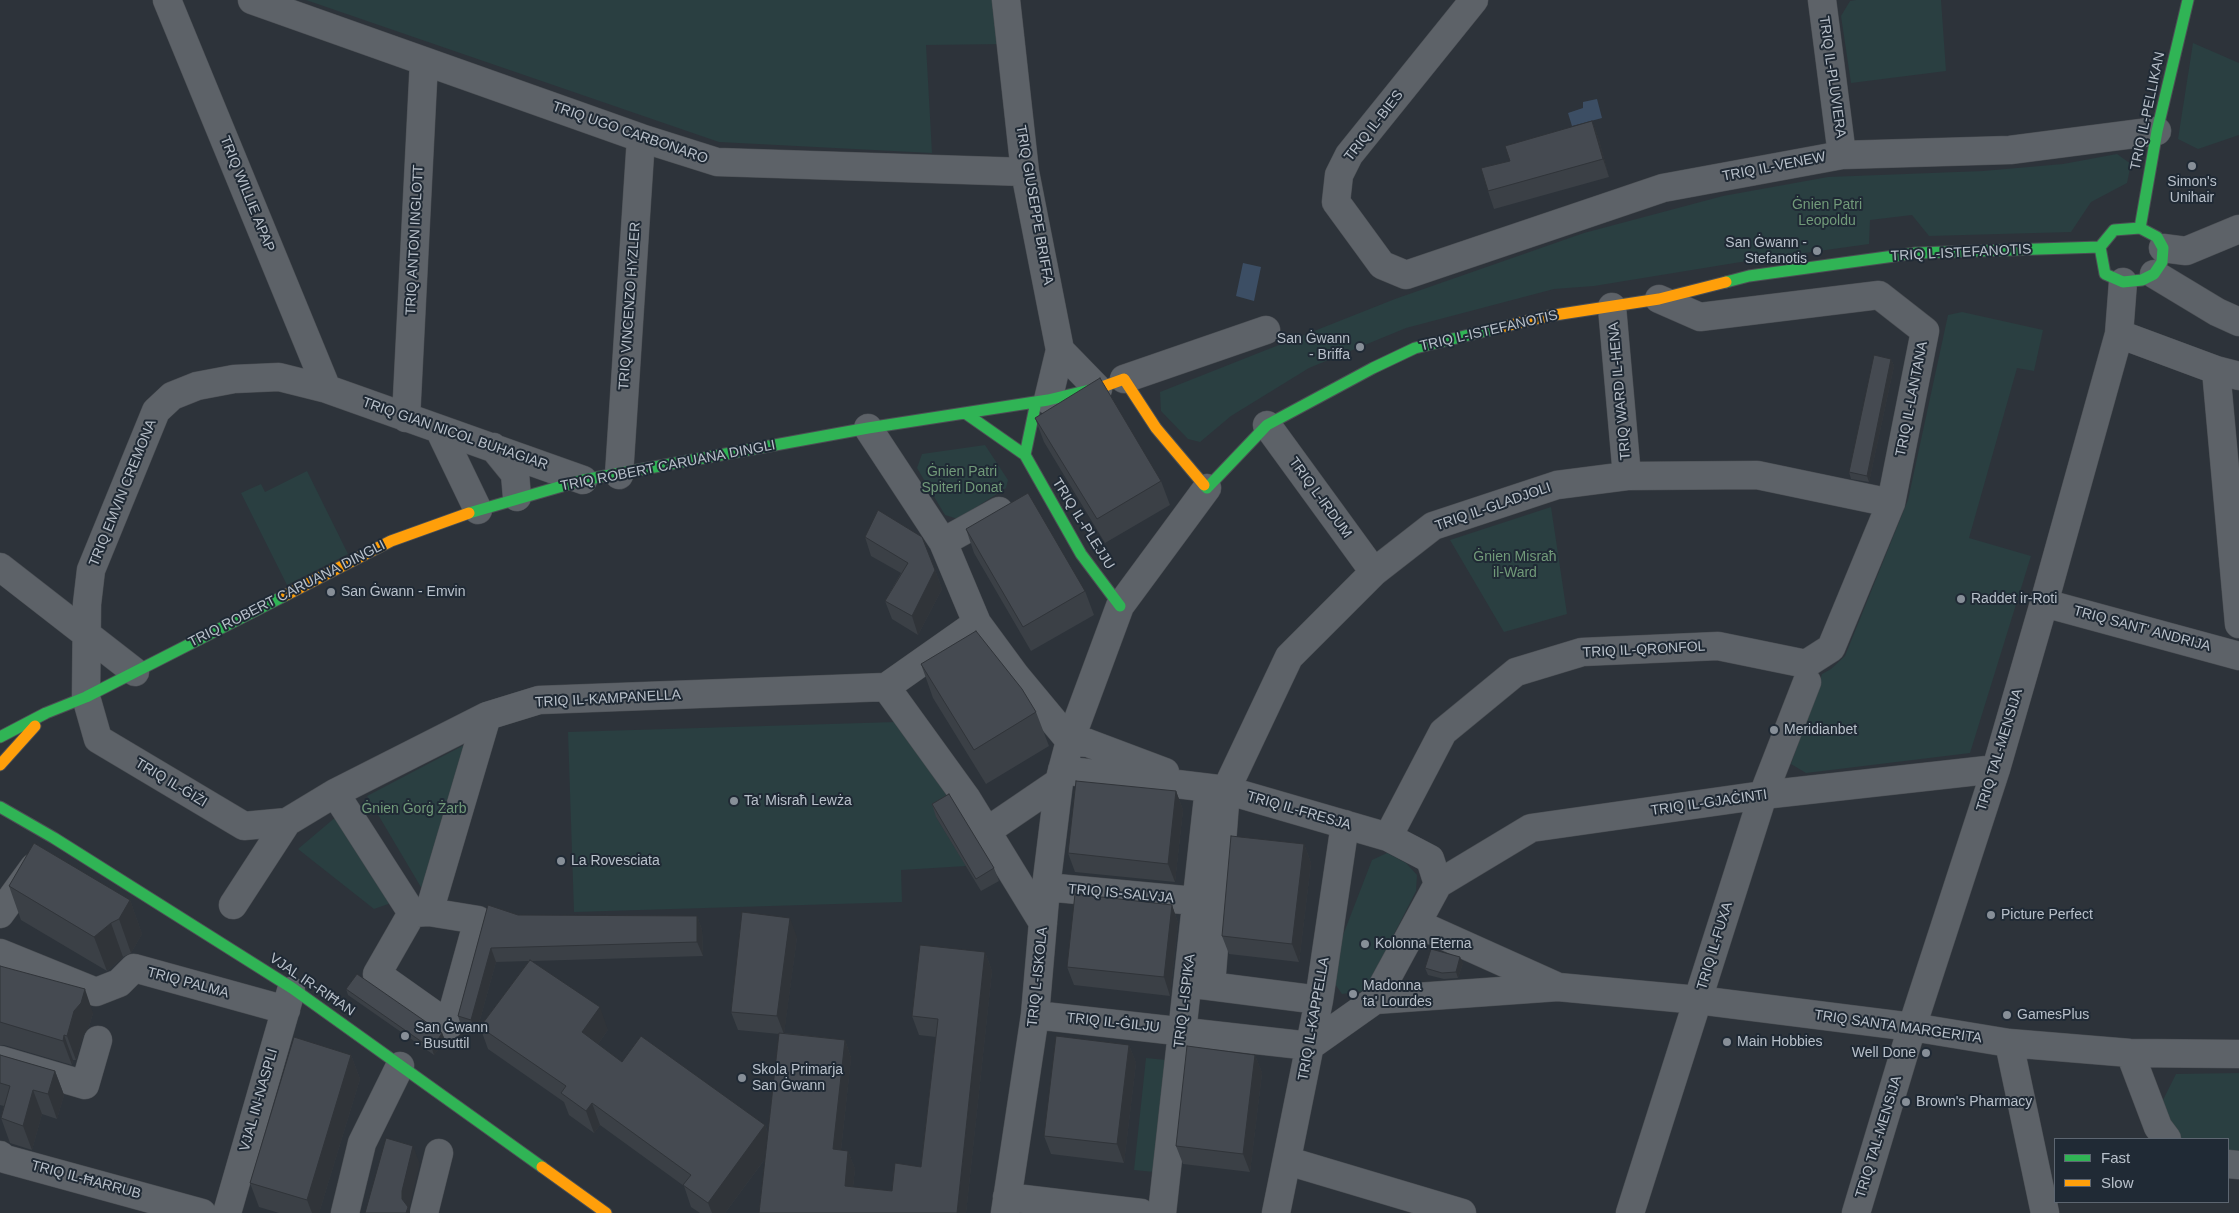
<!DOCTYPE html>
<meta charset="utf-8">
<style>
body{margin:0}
#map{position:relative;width:2239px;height:1213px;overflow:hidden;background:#2d333a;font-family:Helvetica,sans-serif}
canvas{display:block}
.legend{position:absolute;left:2054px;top:1138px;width:175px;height:65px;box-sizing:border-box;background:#202a35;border:1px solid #5d6671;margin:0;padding:6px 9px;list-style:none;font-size:15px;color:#b8c0ca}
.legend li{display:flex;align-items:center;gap:10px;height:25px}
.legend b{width:25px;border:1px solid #5d6671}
</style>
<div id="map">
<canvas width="2239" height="1213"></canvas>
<ul class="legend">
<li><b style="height:6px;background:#30b455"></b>Fast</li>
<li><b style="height:6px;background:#ff9f0a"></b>Slow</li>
</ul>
</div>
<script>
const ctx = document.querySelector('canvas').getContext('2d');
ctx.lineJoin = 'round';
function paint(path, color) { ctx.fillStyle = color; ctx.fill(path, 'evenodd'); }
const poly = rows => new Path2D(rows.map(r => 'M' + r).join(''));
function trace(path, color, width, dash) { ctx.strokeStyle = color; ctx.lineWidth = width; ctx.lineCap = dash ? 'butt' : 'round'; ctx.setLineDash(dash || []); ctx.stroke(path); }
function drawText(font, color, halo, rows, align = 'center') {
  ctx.font = font + ' Helvetica,sans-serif'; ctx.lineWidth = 4; ctx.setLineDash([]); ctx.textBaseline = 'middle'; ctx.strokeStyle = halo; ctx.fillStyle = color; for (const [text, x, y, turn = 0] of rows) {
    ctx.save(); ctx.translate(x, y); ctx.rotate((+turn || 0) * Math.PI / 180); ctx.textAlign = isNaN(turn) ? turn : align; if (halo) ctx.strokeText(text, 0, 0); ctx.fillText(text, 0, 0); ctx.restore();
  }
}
paint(poly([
 [306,0,1001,0,1005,44,926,45,932,153,719,142],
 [1856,0,1941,0,1946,71,1851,83,1841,16,1850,1],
 [2193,43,2239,63,2239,135,2198,149,2178,139],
 [2117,154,2131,164,2127,183,2091,202,2071,232,1929,236,1912,215,1870,220,1869,244,1747,261,1594,286,1554,289,1406,328,1309,368,1231,416,1200,442,1188,439,1161,411,1160,392,1395,299,1584,233,1723,196,1828,177,1983,171,2063,164],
 [1962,312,2043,330,2034,371,2017,368,1969,538,2031,556,1970,753,1806,773,1791,764,1822,674,1831,669,1845,656,1908,500,1948,315],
 [985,445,1008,480,1006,488,958,519,945,515,917,468,922,454],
 [307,471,348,554,287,585,241,493,261,484,265,492],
 [1551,507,1567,614,1504,632,1450,540],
 [896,722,954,806,936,817,966,866,901,870,902,902,574,912,568,732],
 [468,743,425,894,367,796],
 [337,816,394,902,374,909,298,849],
 [1387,853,1406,863,1417,875,1416,891,1365,991,1342,994,1328,974,1372,860],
 [1146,1058,1166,1060,1154,1172,1134,1170],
 [2239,1073,2239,1152,2228,1152,2228,1139,2181,1139,2158,1110,2176,1074]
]), '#2a3f41');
paint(poly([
 [1597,99,1602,118,1572,126,1568,113,1583,108,1583,102],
 [1243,263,1261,267,1254,301,1236,296]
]), '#3c4e64');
const street = poly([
 [167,0,327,389],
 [252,0,641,138,717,162,1025,172],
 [1006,0,1025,172,1060,350,1048,400],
 [1474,0,1349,155,1339,175,1336,202,1382,265,1406,275,1663,188,1842,155,2010,150,2157,131],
 [1822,0,1842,155],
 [2163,248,2186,251,2239,229],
 [2154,274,2217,312,2239,322],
 [1612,307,1627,476],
 [2119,334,2216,370,2239,376],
 [1060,350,1098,389],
 [2216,370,2239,624],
 [1124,379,1266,330],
 [406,418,424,61],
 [1267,425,1374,572],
 [868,428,943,542,977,623,1016,676,1070,741],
 [439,429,478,510],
 [493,447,515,474,517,497],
 [619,475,641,138],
 [943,542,999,511],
 [0,567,135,672],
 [2044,603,2239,656],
 [886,687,967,799,1043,923],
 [1070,741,1088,743,1165,772],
 [1062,770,1226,790,1388,837,1430,859,1438,884,1375,1000],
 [335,793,412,913],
 [287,822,244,826,98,739,86,697,87,604,91,570,156,411,172,396,197,386,234,379,279,377,327,389,583,480],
 [987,831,1059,782],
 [1388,837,1443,732,1516,672,1582,652,1718,646,1806,664,1831,648,1891,503,1925,331,1879,295,1700,317,1659,299],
 [1438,884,1531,828,1763,795,1996,769],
 [1046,887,1195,901],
 [233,905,287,822,335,793,487,716,539,700,886,687,977,623],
 [429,912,478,920,449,1025,377,974,412,913,429,912],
 [429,912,487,716],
 [0,914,34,867],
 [1418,924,1556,986],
 [0,953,96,992,119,983,134,968,286,1010],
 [1194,984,1319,1000],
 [1211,986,1226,790,1289,657,1374,572,1433,526,1557,485,1627,476,1757,475,1891,503],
 [1035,1015,1310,1046],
 [2009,1043,2045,1213],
 [1310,1046,1375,1000,1558,987,1698,1000,1912,1027,2009,1043,2130,1053,2239,1054],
 [2130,1053,2158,1127,2167,1139],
 [0,1060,85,1085,98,1040],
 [0,1155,5,1159,202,1213],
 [1288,1161,1462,1213],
 [2228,1164,2239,1165],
 [1007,1197,1141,1213],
 [227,1213,291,991],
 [345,1213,362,1143,400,1066],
 [424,1213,439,1153],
 [1005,1213,1035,1015,1046,887,1059,782,1070,741,1120,606,1207,488],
 [1162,1213,1208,797],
 [1276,1213,1319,1000,1345,824],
 [1630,1213,1763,795,1807,682],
 [1856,1213,1912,1027,1996,769,2044,603,2119,334,2123,282]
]);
const fast = poly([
 [2140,228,2157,131,2188,0],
 [2140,228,2157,237,2163,248,2162,262,2154,274,2142,280,2123,282,2105,274,2100,247,2114,230,2140,228],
 [1726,282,1749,276,1916,253,2100,247],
 [965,413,1025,455,1081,554,1120,606],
 [1025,455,1036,402],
 [1204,485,1207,488,1267,425,1373,368,1415,348,1502,327],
 [469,513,583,480,868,428,1048,400,1102,387],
 [0,737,46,713,86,697,286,595],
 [0,807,54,838,292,988,542,1167]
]);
const slow = poly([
 [1502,327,1548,316,1659,299,1726,282],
 [1102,387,1124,379,1156,428,1204,485],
 [286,595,391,541,469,513],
 [0,765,35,726],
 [542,1167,606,1213]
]);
trace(street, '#4b4f54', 29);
trace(fast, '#4b4f54', 13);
trace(slow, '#4b4f54', 13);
trace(street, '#5d6268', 28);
trace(fast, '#30b455', 11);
trace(slow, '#ff9f0a', 11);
paint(poly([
 [1592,121,1599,140,1609,177,1494,209,1488,191,1510,161],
 [1891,359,1894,366,1869,482,1851,479,1849,472],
 [1035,418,1161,481,1170,505,1105,543,1044,442],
 [966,529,1085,591,1094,615,1031,651,974,553],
 [865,537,935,570,942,589,918,635,892,619,885,601,901,573,871,556],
 [921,664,1036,712,1049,746,986,784,933,698],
 [1176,791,1183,810,1175,882,1075,872,1068,853],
 [932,804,994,868,999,881,981,891,936,817],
 [1304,844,1311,863,1299,962,1229,954,1222,936],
 [9,886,130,900,142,934,131,953,123,957,107,971,21,920],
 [488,905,518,915,697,916,702,930,703,956,532,961,608,1030,598,1044,622,1062,765,1125,768,1133,779,1034,738,1030,731,1012,797,937,784,1033,845,1040,851,1058,841,1150,848,1151,855,1169,853,1187,892,1191,921,1167,936,1037,919,1035,912,1016,985,952,992,971,966,1213,759,1213,765,1159,725,1213,700,1213,691,1207,684,1186,600,1125,594,1133,569,1115,564,1102,488,1049,480,1027,529,961,496,962,476,1034,463,1031,458,1016],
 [1172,905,1178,923,1170,996,1074,985,1067,967],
 [1463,963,1458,978,1444,979,1428,975,1425,968],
 [0,966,93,1013,89,1027,83,1036,76,1060,73,1060,72,1065,4,1045,0,1045],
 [346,989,442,1033,445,1040,434,1055,348,995],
 [1129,1045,1136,1063,1124,1163,1051,1154,1044,1136],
 [0,1055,55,1071,64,1095,57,1119,42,1114,32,1150,10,1143,1,1118,4,1106,0,1105],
 [351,1055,360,1079,319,1213,279,1213,259,1207,250,1183],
 [1255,1055,1262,1073,1250,1172,1183,1164,1176,1146]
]), '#3b4046');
paint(poly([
 [1592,121,1599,140,1609,177,1603,159],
 [1891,359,1894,366,1869,482,1867,476],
 [935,570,942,589,918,635,912,616],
 [1176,791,1183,810,1175,882,1168,864],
 [1304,844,1311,863,1299,962,1292,944],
 [130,900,142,934,131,953,119,919],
 [1172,905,1178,923,1170,996,1164,977],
 [697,916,702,930,703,956,697,942],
 [790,918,797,937,784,1034,777,1016],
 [111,923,123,957,107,971,94,937],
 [491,948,496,962,476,1034,471,1020],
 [985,952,992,971,966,1213,957,1213],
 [1460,957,1463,963,1458,978,1456,972],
 [85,989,93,1013,89,1027,83,1036,76,1060,67,1036,74,1011],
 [600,1007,608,1030,590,1055,582,1032],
 [442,1033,445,1040,434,1055,432,1049],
 [64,1035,73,1060,72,1065,63,1041],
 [845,1040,851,1058,839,1168,833,1149],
 [1129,1045,1136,1063,1124,1163,1117,1144],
 [351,1055,360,1079,319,1213,312,1213,307,1200],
 [1255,1055,1262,1073,1250,1172,1243,1154],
 [55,1071,64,1095,57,1119,48,1094],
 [33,1090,42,1114,32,1150,23,1126],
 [592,1103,600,1125,594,1133,586,1111],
 [765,1125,773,1148,725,1213,712,1213,708,1203],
 [413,1146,420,1164,409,1209,410,1213,406,1213,402,1199,402,1191],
 [848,1151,855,1169,851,1205,845,1186]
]), '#303439');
const building = poly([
 [1592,121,1603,159,1488,191,1481,168,1510,161,1505,146,1592,121],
 [1874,355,1891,359,1867,476,1849,472,1874,355],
 [1100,378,1161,481,1097,519,1035,418,1100,378],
 [1028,493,1085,591,1023,627,966,529,1028,493],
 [878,510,922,537,935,570,912,616,885,601,908,563,865,537,878,510],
 [976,631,1022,689,1036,712,974,750,921,664,976,631],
 [1076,781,1176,791,1168,864,1068,853,1076,781],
 [949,794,994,868,976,879,932,804,949,794],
 [1231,836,1304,844,1292,944,1222,936,1231,836],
 [34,843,130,900,119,919,111,923,94,937,9,886,34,843],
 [1075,894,1172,905,1164,977,1067,967,1075,894],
 [488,905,518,915,697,916,697,942,491,948,471,1020,458,1016,488,905],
 [742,912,790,918,777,1016,731,1012,742,912],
 [920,945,985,952,957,1213,759,1213,779,1033,845,1040,833,1149,848,1151,845,1186,892,1191,895,1163,921,1167,938,1019,912,1016,920,945],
 [1431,949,1460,957,1456,972,1442,973,1425,968,1431,949],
 [530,960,600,1007,582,1032,622,1062,641,1036,765,1125,708,1203,683,1185,691,1175,592,1103,586,1111,561,1093,566,1086,480,1027,530,960],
 [0,966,85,989,81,1003,74,1011,67,1036,64,1035,63,1041,0,1022,0,966],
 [357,974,442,1033,432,1049,346,989,357,974],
 [1056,1036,1129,1045,1117,1144,1044,1136,1056,1036],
 [294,1037,351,1055,307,1200,250,1183,294,1037],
 [1187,1046,1255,1055,1243,1154,1176,1146,1187,1046],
 [0,1055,55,1071,48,1094,33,1090,23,1126,1,1118,10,1086,0,1083,0,1055],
 [386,1138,413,1146,402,1191,402,1199,408,1207,406,1213,365,1213,386,1138]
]);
paint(building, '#454a51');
trace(building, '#303439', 1);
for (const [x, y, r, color] of [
 [2192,166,5,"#878f98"],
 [1817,251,5,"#878f98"],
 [1360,347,5,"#878f98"],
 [331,592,5,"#878f98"],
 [1961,599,5,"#878f98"],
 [1774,730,5,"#878f98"],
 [734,801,5,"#878f98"],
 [561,861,5,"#878f98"],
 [1991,915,5,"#878f98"],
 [1365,944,5,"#878f98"],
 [1353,994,5,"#878f98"],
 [2007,1015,5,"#878f98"],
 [405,1036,5,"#878f98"],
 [1727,1042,5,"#878f98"],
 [1926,1053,5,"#878f98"],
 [742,1078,5,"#878f98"],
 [1906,1102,5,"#878f98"]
]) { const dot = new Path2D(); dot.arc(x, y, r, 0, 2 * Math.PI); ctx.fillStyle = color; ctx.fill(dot); trace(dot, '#202a35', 2); }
drawText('14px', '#b8c0ca', '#202a35', [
 ["TRIQ IL-PLUVIERA",1832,77,82],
 ["TRIQ IL-PELLIKAN",2148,111,-78],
 ["TRIQ IL-BIES",1374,126,-52],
 ["TRIQ UGO CARBONARO",630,133,19],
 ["TRIQ IL-VENEW",1774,167,-11],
 ["TRIQ WILLIE APAP",247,194,68],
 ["TRIQ GIUSEPPE BRIFFA",1034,205,80],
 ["TRIQ ANTON INGLOTT",415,240,-87],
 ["TRIQ L-ISTEFANOTIS",1961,253,-3],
 ["TRIQ VINCENZO HYZLER",630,306,-86],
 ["TRIQ L-ISTEFANOTIS",1489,331,-13],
 ["TRIQ WARD IL-HENA",1620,391,-95],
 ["TRIQ IL-LANTANA",1912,399,-79],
 ["TRIQ GIAN NICOL BUHAGIAR",455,434,19],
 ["TRIQ ROBERT CARUANA DINGLI",668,466,-11],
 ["TRIQ EMVIN CREMONA",123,493,-68],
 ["TRIQ L-IRDUM",1320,498,54],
 ["TRIQ IL-GLADJOLI",1493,507,-19],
 ["TRIQ IL-PLEJJU",1083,524,58],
 ["TRIQ ROBERT CARUANA DINGLI",287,594,-27],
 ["TRIQ SANT' ANDRIJA",2142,629,15],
 ["TRIQ IL-QRONFOL",1644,650,-3],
 ["TRIQ IL-KAMPANELLA",608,699,-3],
 ["TRIQ TAL-MENSIJA",2000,750,-73],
 ["TRIQ IL-ĠIŻI",171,783,31],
 ["TRIQ IL-GJAĊINTI",1709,803,-8],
 ["TRIQ IL-FRESJA",1299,811,16],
 ["TRIQ IS-SALVJA",1121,894,5],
 ["TRIQ IL-FUXA",1715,946,-73],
 ["TRIQ L-ISKOLA",1038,977,-84],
 ["TRIQ PALMA",188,983,15],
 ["VJAL IR-RIĦAN",312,985,34],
 ["TRIQ L-ISPIKA",1185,1001,-83],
 ["TRIQ IL-KAPPELLA",1314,1019,-80],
 ["TRIQ IL-ĠILJU",1113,1023,6],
 ["TRIQ SANTA MARGERITA",1898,1027,8],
 ["VJAL IN-NASPLI",259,1100,-74],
 ["TRIQ TAL-MENSIJA",1879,1137,-73],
 ["TRIQ IL-ĦARRUB",86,1180,15]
]);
drawText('14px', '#b8c0ca', '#202a35', [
 ["Simon's",2192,182,"center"],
 ["Unihair",2192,198,"center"],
 ["San Ġwann -",1807,243,"right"],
 ["Stefanotis",1807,259,"right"],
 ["San Ġwann",1350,339,"right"],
 ["- Briffa",1350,355,"right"],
 ["San Ġwann - Emvin",341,592],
 ["Raddet ir-Roti",1971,599],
 ["Meridianbet",1784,730],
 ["Ta' Misraħ Lewża",744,801],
 ["La Rovesciata",571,861],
 ["Picture Perfect",2001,915],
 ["Kolonna Eterna",1375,944],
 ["Madonna",1363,986],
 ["ta' Lourdes",1363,1002],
 ["GamesPlus",2017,1015],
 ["San Ġwann",415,1028],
 ["- Busuttil",415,1044],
 ["Main Hobbies",1737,1042],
 ["Well Done",1916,1053,"right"],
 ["Skola Primarja",752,1070],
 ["San Ġwann",752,1086],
 ["Brown's Pharmacy",1916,1102]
], 'left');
drawText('14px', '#719a79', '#202a35', [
 ["Ġnien Patri",1827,205],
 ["Leopoldu",1827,221],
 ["Ġnien Patri",962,472],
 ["Spiteri Donat",962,488],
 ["Ġnien Misraħ",1515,557],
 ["il-Ward",1515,573],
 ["Ġnien Ġorġ Żarb",414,809]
]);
</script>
